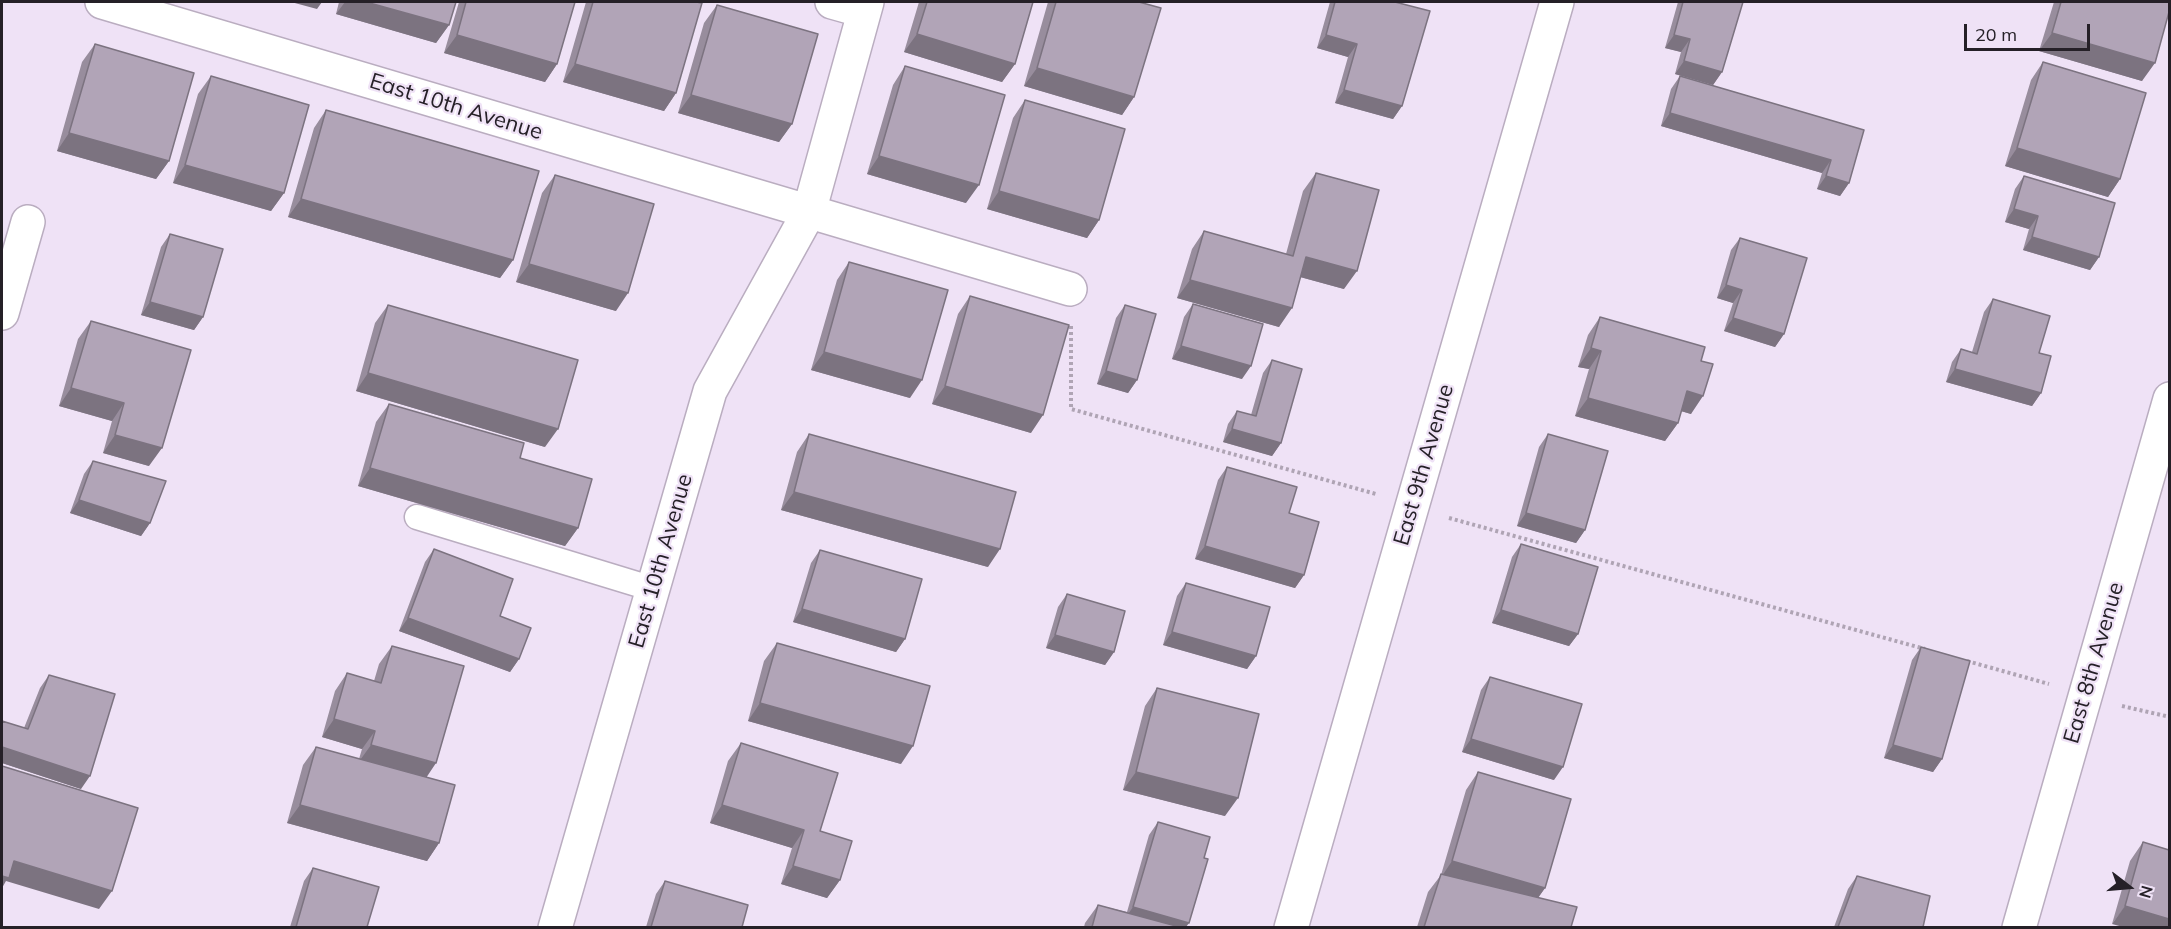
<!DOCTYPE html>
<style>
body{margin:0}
#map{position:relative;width:2171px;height:929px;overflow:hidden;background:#efe2f6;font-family:Mulish,sans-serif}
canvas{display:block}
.frame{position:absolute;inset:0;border:3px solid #252027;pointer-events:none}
.north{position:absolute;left:2099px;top:857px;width:60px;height:60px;-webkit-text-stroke:4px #efe2f6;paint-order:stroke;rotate:106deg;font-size:16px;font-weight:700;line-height:24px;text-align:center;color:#252027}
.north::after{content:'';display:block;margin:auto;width:21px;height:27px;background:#252027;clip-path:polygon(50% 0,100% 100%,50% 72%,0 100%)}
.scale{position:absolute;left:1964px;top:24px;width:126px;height:27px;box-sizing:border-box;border:3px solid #252027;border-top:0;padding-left:8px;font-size:18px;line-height:21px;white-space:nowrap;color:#252027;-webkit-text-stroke:4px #efe2f6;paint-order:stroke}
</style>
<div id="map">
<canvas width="2171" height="929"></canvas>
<div class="frame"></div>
<div class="north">N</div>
<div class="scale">20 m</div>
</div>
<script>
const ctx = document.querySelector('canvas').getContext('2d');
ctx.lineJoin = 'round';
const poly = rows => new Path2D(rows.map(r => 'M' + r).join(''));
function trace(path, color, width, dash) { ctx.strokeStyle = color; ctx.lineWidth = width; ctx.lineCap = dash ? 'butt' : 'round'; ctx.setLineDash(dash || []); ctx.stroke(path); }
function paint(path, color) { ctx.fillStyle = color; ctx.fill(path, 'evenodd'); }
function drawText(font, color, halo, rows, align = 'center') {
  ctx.font = font + ' Mulish,sans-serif'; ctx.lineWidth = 4.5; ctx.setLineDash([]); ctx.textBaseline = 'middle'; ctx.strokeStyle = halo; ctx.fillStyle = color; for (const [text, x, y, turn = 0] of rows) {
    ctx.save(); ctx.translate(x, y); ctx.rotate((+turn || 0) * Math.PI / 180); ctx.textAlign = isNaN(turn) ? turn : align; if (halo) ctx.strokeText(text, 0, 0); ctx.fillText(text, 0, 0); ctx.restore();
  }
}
const lane = poly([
 [417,517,653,589]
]);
const street = poly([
 [102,2,1070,289],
 [832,2,864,11],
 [2,313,28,222],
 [555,928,710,391,809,212,867,2],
 [1291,928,1557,2],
 [2019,928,2170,399]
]);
trace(lane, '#baadc0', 27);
trace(street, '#baadc0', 36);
trace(poly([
 [1071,326,1071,409,1376,494],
 [1449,518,1925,649],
 [1967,661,2049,684],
 [2122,706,2170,717]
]), '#afa4b4', 4, [3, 3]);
trace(lane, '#fff', 24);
trace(street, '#fff', 33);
paint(poly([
 [339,2,456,2,449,25,436,43,336,14],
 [459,2,575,2,557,64,545,82,444,53],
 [586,2,696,2,676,93,664,111,563,82],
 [919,2,1033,2,1015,64,1002,82,904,52],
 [1048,2,1139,2,1134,97,1122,115,1024,86],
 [1330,2,1395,2,1402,106,1393,119,1335,103,1348,57,1317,48],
 [1678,2,1743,2,1722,72,1713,85,1675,74,1681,52,1665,48],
 [2054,2,2169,2,2142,81,2039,51],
 [717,5,792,124,779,142,678,113,704,23],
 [95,44,169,161,156,179,57,151,82,62],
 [2043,62,2120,179,2108,197,2005,166,2031,80],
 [905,66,966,203,867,174,893,85],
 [211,76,284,193,271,211,173,183,198,94],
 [1680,76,1864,130,1849,183,1840,196,1817,189,1822,173,1661,126,1671,89],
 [1025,100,1099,220,1087,238,987,209,1013,118],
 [326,110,513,260,500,278,288,217,314,128],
 [1316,173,1344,289,1300,277,1279,327,1177,298,1192,249,1204,231,1286,254,1303,191],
 [555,175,616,311,516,282,542,193],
 [2024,176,2099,257,2090,270,2023,250,2029,229,2005,222,2015,189],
 [170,234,203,317,194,330,141,315,161,247],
 [1740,238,1784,334,1775,347,1724,331,1733,303,1717,298,1731,250],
 [849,262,910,398,811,370,837,280],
 [970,296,1031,433,932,404,958,314],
 [1993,299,2039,353,2041,393,2032,406,1946,382,1952,362,1961,349,1972,352,1984,312],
 [1193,304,1242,379,1172,359,1184,317],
 [388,305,545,447,356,391,375,323],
 [1125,305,1137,380,1128,393,1097,384,1116,318],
 [1600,317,1701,361,1691,414,1681,411,1678,423,1665,441,1575,416,1589,369,1578,367,1588,335],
 [91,321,149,466,103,453,112,421,59,406,78,339],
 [1272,360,1281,443,1272,456,1223,442,1228,424,1237,411,1251,415,1263,373],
 [389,404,520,458,578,528,565,546,358,486,376,422],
 [809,434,988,567,781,510,797,452],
 [1548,434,1585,530,1576,543,1517,526,1539,447],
 [93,461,150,523,141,536,70,513,84,474],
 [1227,467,1289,513,1304,575,1295,588,1195,559,1218,480],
 [1521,544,1578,634,1569,646,1492,623,1512,557],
 [434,549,500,616,519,659,510,672,399,631,425,562],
 [820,550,905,639,896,652,793,622,811,563],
 [1186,583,1256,656,1247,669,1163,645,1177,596],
 [1067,594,1114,652,1105,665,1046,648,1058,607],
 [777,643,901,764,748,721,764,661],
 [392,646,427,777,439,843,427,861,287,823,303,765,316,747,359,759,362,749,322,737,335,691,347,673,374,681,379,664],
 [1921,647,1942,759,1933,772,1884,758,1912,660],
 [49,675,81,789,2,763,2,721,24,728,40,688],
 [1490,677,1554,780,1462,752,1481,690],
 [1157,688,1225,816,1123,790,1145,706],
 [741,743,820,831,840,880,827,898,781,884,792,848,710,823,728,761],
 [1478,772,1545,888,1538,898,1571,927,1417,927,1428,892,1441,875,1466,790],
 [1158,822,1204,858,1186,927,1084,927,1085,923,1098,905,1127,912,1149,835],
 [2143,842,2169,850,2112,924,2130,861],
 [313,868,367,927,290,927,304,881],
 [1857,876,1923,927,1834,927,1848,889],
 [665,881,742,927,646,927,656,894]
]), '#988d9d');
paint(poly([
 [291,2,322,2,317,9],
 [345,2,366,2,449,25,436,43,336,14],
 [2052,33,2155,63,2142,81,2039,51],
 [917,34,1015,64,1002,82,904,52],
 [457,35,557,64,545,82,444,53],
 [1326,35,1357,44,1348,57,1317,48],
 [1674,35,1690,39,1681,52,1665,48],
 [1684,61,1722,72,1713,85,1675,74],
 [575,64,676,93,664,111,563,82],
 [1037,68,1134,97,1122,115,1024,86],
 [1344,90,1402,106,1393,119,1335,103],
 [691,95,792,124,779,142,678,113],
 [1670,113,1831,160,1822,173,1661,126],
 [69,133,169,161,156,179,57,151],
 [2017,148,2120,179,2108,197,2005,166],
 [879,156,979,185,966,203,867,174],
 [185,165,284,193,271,211,173,183],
 [1826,176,1849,183,1840,196,1817,189],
 [999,191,1099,220,1087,238,987,209],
 [301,199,513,260,500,278,288,217],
 [2014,209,2038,216,2029,229,2005,222],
 [2032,237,2099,257,2090,270,2023,250],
 [1306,257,1357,271,1344,289,1293,275],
 [529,264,628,293,616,311,516,282],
 [1190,280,1292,308,1279,327,1177,298],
 [1726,285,1742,290,1733,303,1717,298],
 [150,302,203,317,194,330,141,315],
 [1733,318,1784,334,1775,347,1724,331],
 [1181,346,1251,366,1242,379,1172,359],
 [1591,348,1601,351,1589,369,1578,367],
 [824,352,922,380,910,398,811,370],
 [1955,369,2041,393,2032,406,1946,382],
 [1106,371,1137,380,1128,393,1097,384],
 [368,373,558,429,545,447,356,391],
 [945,386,1043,415,1031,433,932,404],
 [71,388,124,403,112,421,59,406],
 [1687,391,1703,396,1691,414,1674,409],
 [1588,398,1678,423,1665,441,1575,416],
 [1232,429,1281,443,1272,456,1223,442],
 [115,435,162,448,149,466,103,453],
 [370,468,578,528,565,546,358,486],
 [794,492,1000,549,988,567,781,510],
 [79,500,150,523,141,536,70,513],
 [1526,513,1585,530,1576,543,1517,526],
 [1205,546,1304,575,1295,588,1195,559],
 [802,609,905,639,896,652,793,622],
 [1501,610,1578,634,1569,646,1492,623],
 [408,618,519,659,510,672,399,631],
 [1172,632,1256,656,1247,669,1163,645],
 [1055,635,1114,652,1105,665,1046,648],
 [760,703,913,746,901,764,748,721],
 [334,719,375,731,362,749,322,737],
 [1471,739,1563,767,1554,780,1462,752],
 [371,745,436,763,424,781,358,763],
 [1893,745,1942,759,1933,772,1884,758],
 [2,747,90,776,81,789,2,763],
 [1136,772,1238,798,1225,816,1123,790],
 [300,805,439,843,427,861,287,823],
 [722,805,804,830,792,848,710,823],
 [14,861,112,891,99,909,6,881,2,888,2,876],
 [1452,861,1545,888,1532,906,1440,879],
 [793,866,840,880,827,898,781,884],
 [2125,906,2169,919,2169,927,2123,927,2112,924],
 [1133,907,1189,923,1186,927,1151,927,1124,920]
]), '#7c7380');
const building = poly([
 [366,2,456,2,449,25,366,2],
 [466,2,575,2,557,64,457,35,466,2],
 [593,2,696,2,702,3,676,93,575,64,593,2],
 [927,2,1033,2,1015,64,917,34,927,2],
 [1056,2,1139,2,1161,8,1134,97,1037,68,1056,2],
 [1335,2,1395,2,1430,11,1402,106,1344,90,1357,44,1326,35,1335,2],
 [1683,2,1743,2,1722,72,1684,61,1690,39,1674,35,1683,2],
 [2061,2,2169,2,2169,12,2155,63,2052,33,2061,2],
 [717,5,818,34,792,124,691,95,717,5],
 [95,44,194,73,169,161,69,133,95,44],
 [2043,62,2146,93,2120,179,2017,148,2043,62],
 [905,66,1005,95,979,185,879,156,905,66],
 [211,76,309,105,284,193,185,165,211,76],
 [1680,76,1864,130,1849,183,1826,176,1831,160,1670,113,1680,76],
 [1025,100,1125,129,1099,220,999,191,1025,100],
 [326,110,539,171,513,260,301,199,326,110],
 [1316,173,1379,190,1357,271,1306,257,1292,308,1190,280,1204,231,1293,256,1316,173],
 [555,175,654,204,628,293,529,264,555,175],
 [2024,176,2115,203,2099,257,2032,237,2038,216,2014,209,2024,176],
 [170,234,223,249,203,317,150,302,170,234],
 [1740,238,1807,258,1784,334,1733,318,1742,290,1726,285,1740,238],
 [849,262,948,290,922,380,824,352,849,262],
 [970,296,1069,325,1043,415,945,386,970,296],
 [1993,299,2050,316,2039,353,2051,356,2041,393,1955,369,1961,349,1977,354,1993,299],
 [1193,304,1263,324,1251,366,1181,346,1193,304],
 [388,305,578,360,558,429,368,373,388,305],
 [1125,305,1156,314,1137,380,1106,371,1125,305],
 [1600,317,1705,347,1701,361,1713,364,1703,396,1687,391,1678,423,1588,398,1601,351,1591,348,1600,317],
 [91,321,191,350,162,448,115,435,124,403,71,388,91,321],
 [1272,360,1302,369,1281,443,1232,429,1237,411,1256,416,1272,360],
 [389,404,524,443,520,458,592,479,578,528,370,468,389,404],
 [809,434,1016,492,1000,549,794,492,809,434],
 [1548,434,1608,451,1585,530,1526,513,1548,434],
 [93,461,166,481,150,523,79,500,93,461],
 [1227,467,1297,487,1289,513,1319,522,1304,575,1205,546,1227,467],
 [1521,544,1598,567,1578,634,1501,610,1521,544],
 [434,549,513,579,500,616,531,628,519,659,408,618,434,549],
 [820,550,922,579,905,639,802,609,820,550],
 [1186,583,1270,607,1256,656,1172,632,1186,583],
 [1067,594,1125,611,1114,652,1055,635,1067,594],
 [777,643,930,686,913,746,760,703,777,643],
 [392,646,464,666,436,763,371,745,375,731,334,719,347,673,381,683,392,646],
 [1921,647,1970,661,1942,759,1893,745,1921,647],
 [49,675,115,694,90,776,2,747,2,721,28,729,49,675],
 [1490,677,1582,704,1563,767,1471,739,1490,677],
 [1157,688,1259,714,1238,798,1136,772,1157,688],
 [741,743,838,773,820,831,852,841,840,880,793,866,804,830,722,805,741,743],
 [316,747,455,785,439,843,300,805,316,747],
 [2,766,138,808,112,891,14,861,9,878,2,876,2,766],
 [1478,772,1571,799,1545,888,1452,861,1478,772],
 [1158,822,1210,837,1204,858,1208,859,1189,923,1133,907,1158,822],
 [2143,842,2169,850,2169,919,2125,906,2143,842],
 [313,868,379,887,367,927,296,927,313,868],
 [1441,874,1577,907,1571,927,1424,927,1441,874],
 [1857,876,1930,896,1923,927,1838,927,1857,876],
 [665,881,748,905,742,927,651,927,665,881],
 [1098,905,1176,926,1176,927,1092,927,1098,905]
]);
paint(building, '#b1a4b7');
trace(building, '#7c7380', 1.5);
drawText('22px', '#252027', '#efe2f6', [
 ["East 10th Avenue",456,107,17],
 ["East 9th Avenue",1424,465,-74],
 ["East 10th Avenue",661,561,-74],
 ["East 8th Avenue",2094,663,-74]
]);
</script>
